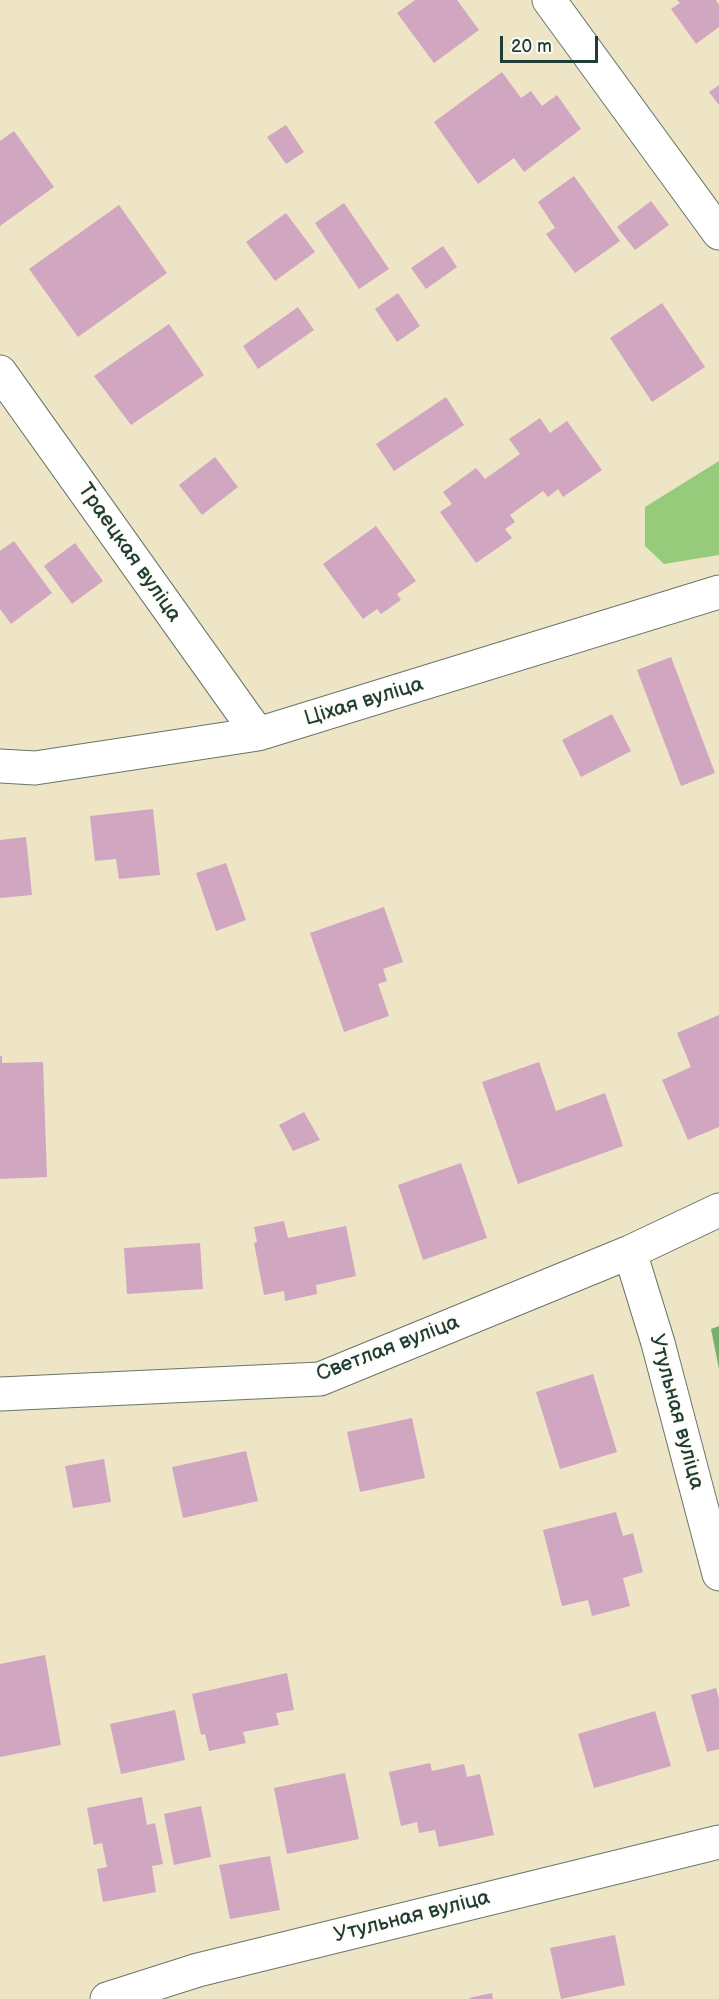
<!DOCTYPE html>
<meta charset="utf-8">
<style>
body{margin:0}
#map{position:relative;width:719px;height:1999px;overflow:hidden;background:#eee4c6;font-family:"Balsamiq Sans",sans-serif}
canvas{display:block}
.scale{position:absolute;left:500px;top:36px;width:98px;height:27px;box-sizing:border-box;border:3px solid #1f3d34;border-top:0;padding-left:8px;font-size:18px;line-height:21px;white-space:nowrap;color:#1f3d34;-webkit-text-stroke:4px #fdfcf7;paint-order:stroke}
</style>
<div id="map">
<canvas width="719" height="1999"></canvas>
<div class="scale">20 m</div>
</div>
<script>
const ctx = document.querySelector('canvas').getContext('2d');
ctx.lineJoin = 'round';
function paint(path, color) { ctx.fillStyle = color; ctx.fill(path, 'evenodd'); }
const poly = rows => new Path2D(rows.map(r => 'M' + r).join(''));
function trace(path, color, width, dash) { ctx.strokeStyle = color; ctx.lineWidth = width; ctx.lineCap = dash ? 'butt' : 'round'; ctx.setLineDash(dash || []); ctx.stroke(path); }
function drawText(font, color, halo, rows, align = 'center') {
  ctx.font = font + ' "Balsamiq Sans",sans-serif'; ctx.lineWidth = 4.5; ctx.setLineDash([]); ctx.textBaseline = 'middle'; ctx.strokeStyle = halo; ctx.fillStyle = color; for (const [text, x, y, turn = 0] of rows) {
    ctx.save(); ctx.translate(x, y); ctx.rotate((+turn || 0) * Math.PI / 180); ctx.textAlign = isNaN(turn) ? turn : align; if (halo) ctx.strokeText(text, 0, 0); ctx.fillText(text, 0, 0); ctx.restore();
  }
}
paint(poly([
 [719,461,719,555,664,564,645,546,645,507]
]), '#97cb7c');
paint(poly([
 [719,1326,719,1369,711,1329]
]), '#79af6c');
paint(poly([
 [415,0,457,0,479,30,434,63,397,13],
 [677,0,716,0,719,5,719,27,696,44,671,9,680,3],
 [502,72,521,98,531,91,542,106,557,95,581,129,524,172,514,158,478,184,434,122],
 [719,85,719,105,709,92],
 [286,125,304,152,286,164,267,137],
 [14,131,54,187,0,226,0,141],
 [574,176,620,241,575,273,546,234,555,228,538,202],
 [651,201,669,225,635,250,617,227],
 [344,203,389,269,359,289,315,223],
 [119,205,167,273,78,337,29,269],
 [286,213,315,252,275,281,246,242],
 [443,246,457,267,426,289,411,268],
 [398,293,420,326,397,342,375,309],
 [662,303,705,367,652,402,610,338],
 [298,307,314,330,258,369,243,346],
 [169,324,204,375,131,425,94,376],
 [446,397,464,425,394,471,376,444],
 [540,418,550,433,567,421,602,470,563,497,558,489,548,497,543,491,510,515,515,522,505,529,512,538,476,563,440,512,452,504,443,492,476,468,485,479,520,454,509,439],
 [215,457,238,487,202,515,179,485],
 [376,526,416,581,397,594,401,600,381,614,377,609,363,619,323,564],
 [14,541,52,593,11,624,0,609,0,551],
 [75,543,103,581,72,604,44,566],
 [671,657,715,773,681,786,637,670],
 [612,714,631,751,581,777,562,740],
 [153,809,160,875,119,879,116,859,95,861,90,816],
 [26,837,32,895,0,898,0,840],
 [226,863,246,920,216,931,196,873],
 [384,907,403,962,383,969,387,981,378,984,389,1016,344,1032,310,933],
 [719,1015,719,1127,688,1140,662,1080,691,1067,677,1033],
 [0,1056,2,1056,2,1063,43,1062,47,1177,0,1179],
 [539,1062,556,1111,605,1093,623,1146,518,1184,482,1082],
 [304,1112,320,1140,293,1151,279,1125],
 [461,1163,487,1238,423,1260,398,1185],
 [284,1221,288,1238,346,1226,356,1276,316,1285,317,1294,285,1301,284,1291,264,1295,254,1243,257,1242,254,1227],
 [200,1243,203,1289,127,1294,124,1248],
 [593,1374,617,1452,560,1469,536,1392],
 [412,1418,425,1478,360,1492,347,1432],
 [246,1451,258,1501,183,1518,172,1467],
 [104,1459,111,1502,73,1508,65,1466],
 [616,1512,623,1536,633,1533,643,1572,623,1578,630,1606,592,1616,588,1600,562,1606,543,1530],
 [45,1655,61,1745,0,1757,0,1664],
 [287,1673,294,1710,276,1713,279,1725,243,1732,246,1743,209,1751,205,1734,201,1735,192,1694],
 [716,1688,719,1699,719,1749,707,1752,691,1695],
 [175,1710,185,1760,121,1774,110,1724],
 [655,1711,671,1766,594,1788,578,1734],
 [430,1763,432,1771,464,1764,467,1777,480,1774,494,1835,439,1847,435,1830,419,1833,417,1822,401,1826,389,1772],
 [345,1773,359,1839,287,1854,274,1788],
 [142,1797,147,1825,155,1823,163,1864,152,1866,156,1892,103,1902,97,1869,107,1867,102,1843,94,1845,87,1808],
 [201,1806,211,1857,174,1865,164,1814],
 [270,1856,280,1910,230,1919,219,1865],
 [615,1935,625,1985,561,1999,550,1948],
 [492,1993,493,1999,470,1999,469,1998]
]), '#d1a6c0');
const minor = poly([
 [549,0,719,233],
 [0,372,258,734],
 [0,766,35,768,258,734,719,592],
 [630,1252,658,1343,719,1574],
 [0,1394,320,1379,630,1252,719,1210],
 [107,1999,198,1970,719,1842]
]);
trace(minor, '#677767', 35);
trace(minor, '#fff', 33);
drawText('21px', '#1f3d34', '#fdfcf7', [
 ["Траецкая вуліца",129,553,55],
 ["Ціхая вуліца",364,702,-17],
 ["Светлая вуліца",388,1349,-21],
 ["Утульная вуліца",676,1412,75],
 ["Утульная вуліца",412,1917,-14]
]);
</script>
